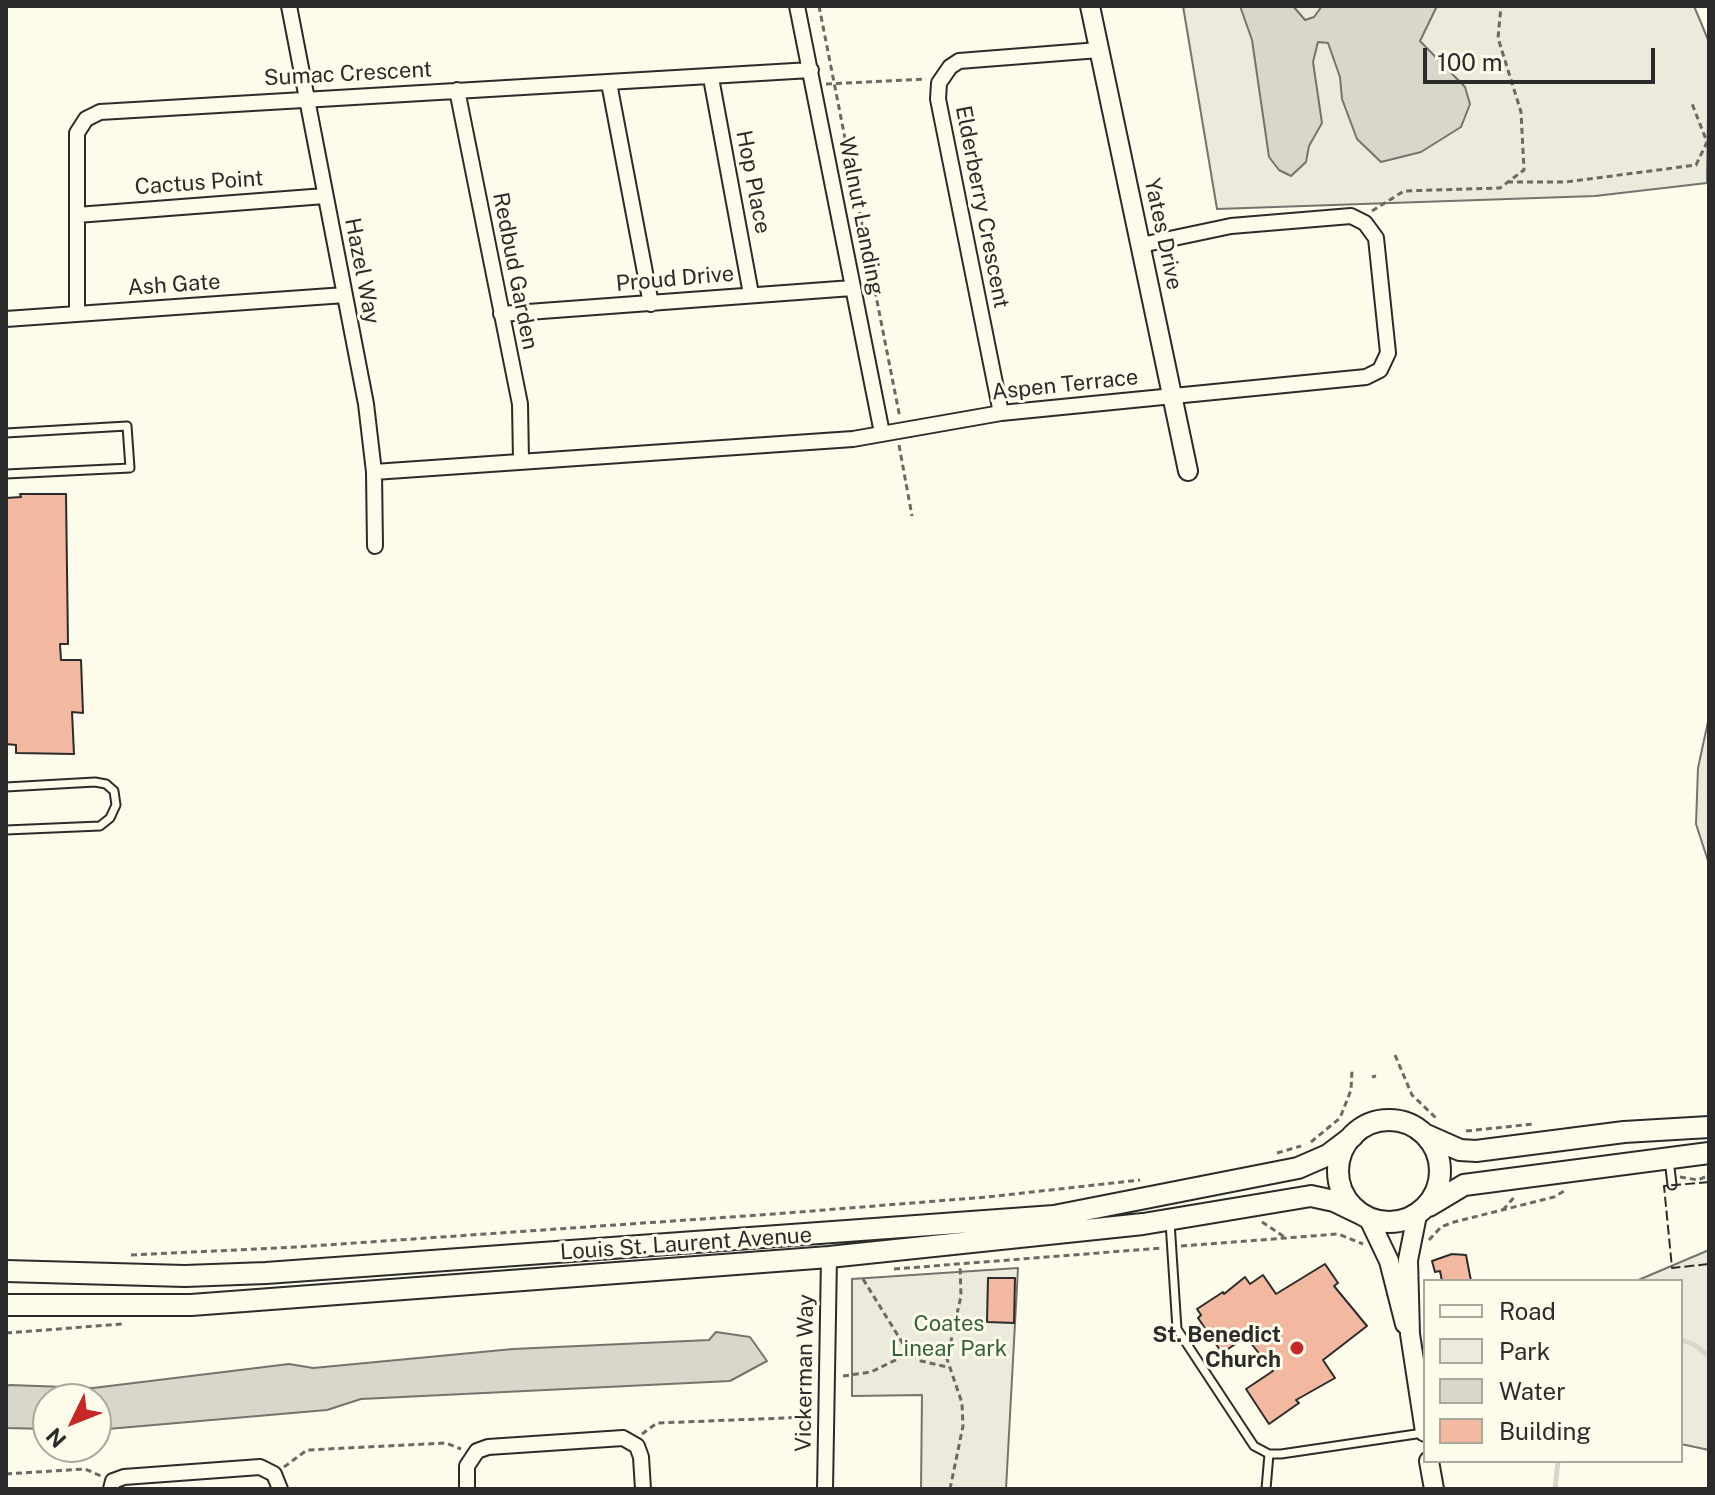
<!DOCTYPE html>
<style>
body{margin:0}
#map{position:relative;width:1715px;height:1495px;overflow:hidden;background:#fdfbea;font-family:"Public Sans",sans-serif}
canvas{display:block}
.frame{position:absolute;inset:0;border:8px solid #2b2b2b;pointer-events:none}
.legend{position:absolute;left:1423px;top:1279px;width:260px;height:184px;box-sizing:border-box;background:#fdfbea;border:2px solid #a9a89e;margin:0;padding:10px 14px;list-style:none;font-size:24px;color:#2b2b2b}
.legend li{display:flex;align-items:center;gap:16px;height:40px}
.legend b{width:40px;border:2px solid #a9a89e}
.north{position:absolute;left:32px;top:1383px;width:80px;height:80px;box-sizing:border-box;background:#fdfbea;border:2px solid #a9a89e;border-radius:50%;rotate:227deg;font-size:22px;font-weight:700;line-height:32px;text-align:center;color:#2b2b2b}
.north::after{content:'';display:block;margin:auto;width:28px;height:36px;background:#c62828;clip-path:polygon(50% 0,100% 100%,50% 72%,0 100%)}
.scale{position:absolute;left:1423px;top:48px;width:232px;height:36px;box-sizing:border-box;border:4px solid #2b2b2b;border-top:0;padding-left:10px;font-size:24px;line-height:28px;white-space:nowrap;color:#2b2b2b;-webkit-text-stroke:6px #fdfbea;paint-order:stroke}
</style>
<div id="map">
<canvas width="1715" height="1495"></canvas>
<div class="frame"></div>
<ul class="legend">
<li><b style="height:10px;background:#fdfbea"></b>Road</li>
<li><b style="height:22px;background:#ecebdb"></b>Park</li>
<li><b style="height:22px;background:#d8d7c9"></b>Water</li>
<li><b style="height:22px;background:#f2b8a0"></b>Building</li>
</ul>
<div class="north">N</div>
<div class="scale">100 m</div>
</div>
<script>
const ctx = document.querySelector('canvas').getContext('2d');
ctx.lineJoin = 'round';
function paint(path, color) { ctx.fillStyle = color; ctx.fill(path, 'evenodd'); }
const poly = rows => new Path2D(rows.map(r => 'M' + r).join(''));
function trace(path, color, width, dash) { ctx.strokeStyle = color; ctx.lineWidth = width; ctx.lineCap = dash ? 'butt' : 'round'; ctx.setLineDash(dash || []); ctx.stroke(path); }
function drawText(font, color, halo, rows, align = 'center') {
  ctx.font = font + ' "Public Sans",sans-serif'; ctx.lineWidth = 6; ctx.setLineDash([]); ctx.textBaseline = 'middle'; ctx.strokeStyle = halo; ctx.fillStyle = color; for (const [text, x, y, turn = 0] of rows) {
    ctx.save(); ctx.translate(x, y); ctx.rotate((+turn || 0) * Math.PI / 180); ctx.textAlign = isNaN(turn) ? turn : align; if (halo) ctx.strokeText(text, 0, 0); ctx.fillText(text, 0, 0); ctx.restore();
  }
}
const green = poly([
 [1183,6,1694,6,1709,42,1707,183,1595,196,1217,209,1183,6],
 [1709,717,1709,864,1696,824,1698,768,1709,717],
 [1709,1250,1709,1450,1681,1444,1681,1281,1636,1281,1709,1250],
 [1018,1268,1006,1489,921,1489,922,1395,852,1396,852,1279,1018,1268]
]);
paint(green, '#ecebdb');
trace(green, '#74746e', 2);
const water = poly([
 [1240,6,1293,6,1305,20,1314,17,1322,6,1437,6,1420,41,1465,87,1470,104,1461,127,1421,152,1381,162,1357,139,1342,99,1340,77,1328,43,1318,42,1313,62,1322,123,1309,146,1306,162,1291,176,1279,170,1269,157,1252,40,1240,6],
 [716,1332,750,1337,767,1361,730,1381,361,1399,327,1410,96,1430,96,1399,48,1399,48,1429,6,1428,6,1386,10,1385,93,1388,289,1364,313,1368,513,1349,709,1340,716,1332]
]);
paint(water, '#d8d7c9');
trace(water, '#74746e', 2);
trace(poly([
 [1681,1340,1693,1344,1709,1356],
 [1555,1489,1558,1461]
]), '#d8d7c9', 5);
const building = poly([
 [20,494,66,494,68,644,60,644,61,660,81,660,83,713,72,712,74,754,16,753,16,745,6,744,6,498,21,497,20,494],
 [1452,1254,1466,1255,1471,1281,1442,1281,1440,1271,1435,1272,1432,1261,1452,1254],
 [1325,1264,1338,1283,1334,1286,1367,1326,1323,1360,1335,1378,1296,1400,1299,1403,1269,1424,1246,1389,1273,1371,1250,1342,1252,1340,1249,1335,1222,1353,1198,1318,1201,1315,1197,1309,1223,1292,1224,1294,1245,1277,1250,1284,1263,1275,1276,1294,1325,1264],
 [988,1278,1015,1278,1014,1323,987,1322,988,1278]
]);
paint(building, '#f2b8a0');
trace(building, '#2b2b2b', 2);
const service = poly([
 [6,433,127,426,130,468,6,474],
 [6,787,95,782,106,784,114,791,116,805,110,818,100,826,6,830],
 [1669,1159,1672,1185],
 [1170,1222,1177,1329,1254,1446,1269,1454,1281,1454,1423,1433],
 [1266,1489,1269,1454]
]);
const minor = poly([
 [289,6,366,404,374,472,375,546],
 [797,6,882,433],
 [711,78,751,294],
 [609,83,651,304],
 [457,90,520,404,521,460],
 [77,215,325,196],
 [77,314,77,133,86,119,100,112,811,70],
 [501,314,852,288],
 [6,319,345,295],
 [1001,413,938,99,939,83,950,67,959,61,1099,50],
 [374,472,853,439,1001,413,1366,377,1380,370,1388,353,1376,238,1365,223,1351,216,1231,226,1141,245],
 [111,1489,113,1481,124,1477,260,1467,274,1474,280,1489],
 [467,1489,467,1466,477,1451,488,1447,623,1438,637,1446,641,1457,643,1489],
 [825,1489,829,1257]
]);
const tertiary = poly([
 [1090,6,1188,471],
 [1417,1215,1408,1260,1410,1334,1425,1432],
 [1368,1217,1389,1261,1405,1324],
 [1429,1461,1434,1489]
]);
const secondary = poly([
 '1338 1171a51 51 0 1 1 102 0a51 51 0 1 1-102 0Z',
 [1426,1135,1460,1150,1476,1151,1624,1132,1709,1127],
 [1429,1206,1464,1185,1709,1153],
 [6,1271,185,1276,266,1273,1054,1216,1298,1168,1328,1155,1353,1136],
 [6,1305,191,1305,829,1257,1143,1224,1311,1196,1334,1201,1363,1215]
]);
trace(service, '#2b2b2b', 11);
trace(minor, '#2b2b2b', 18);
trace(tertiary, '#2b2b2b', 22);
trace(secondary, '#2b2b2b', 24);
trace(poly([
 [819,6,900,418],
 [826,84,926,79],
 [1507,182,1566,182,1696,165,1707,142,1691,101],
 [1372,211,1404,191,1500,188,1524,170,1521,112,1498,38,1501,6],
 [899,445,912,516],
 [1395,1055,1412,1095,1437,1119],
 [1372,1077,1376,1076],
 [1466,1131,1534,1124],
 [1311,1142,1340,1118,1351,1090,1352,1070],
 [1277,1153,1301,1146],
 [1680,1177,1698,1180,1709,1175],
 [1503,1210,1516,1195],
 [1262,1222,1286,1238],
 [1429,1240,1441,1227,1454,1222,1554,1197,1566,1190],
 [1181,1246,1338,1234,1363,1244],
 [131,1255,297,1247,774,1214,987,1197,1140,1180],
 [894,1269,1162,1248],
 [863,1279,905,1347,921,1361,947,1367],
 [6,1333,122,1324],
 [843,1376,871,1372,910,1353],
 [642,1434,657,1423,810,1417],
 [284,1467,307,1450,446,1443,461,1449],
 [6,1474,85,1469,101,1476],
 [950,1489,963,1426,962,1403,947,1359,961,1296,960,1265]
]), '#6a6964', 3, [6, 4]);
trace(service, '#fdfbea', 7);
trace(minor, '#fdfbea', 14);
trace(tertiary, '#fdfbea', 18);
trace(secondary, '#fdfbea', 20);
trace(poly([
 [1709,1182,1664,1186,1672,1268,1709,1264]
]), '#2b2b2b', 2, [10, 4]);
for (const [x, y, r, color] of [
 [1297,1348,8,"#c62828"]
]) { const dot = new Path2D(); dot.arc(x, y, r, 0, 2 * Math.PI); ctx.fillStyle = color; ctx.fill(dot); trace(dot, '#fdfbea', 3); }
drawText('22px', '#2b2b2b', '#fdfbea', [
 ["Sumac Crescent",348,74,-3],
 ["Hop Place",753,182,79],
 ["Cactus Point",199,183,-4],
 ["Elderberry Crescent",982,207,79],
 ["Walnut Landing",861,216,79],
 ["Yates Drive",1163,234,78],
 ["Hazel Way",362,271,79],
 ["Redbud Garden",515,271,79],
 ["Proud Drive",675,279,-5],
 ["Ash Gate",174,285,-4],
 ["Aspen Terrace",1065,385,-6],
 ["Louis St. Laurent Avenue",686,1244,-4],
 ["Vickerman Way",805,1373,-89]
]);
drawText('22px', '#34623c', '#fdfbea', [
 ["Coates",949,1324],
 ["Linear Park",949,1349]
]);
drawText('bold 22px', '#2b2b2b', '#fdfbea', [
 ["St. Benedict",1281,1335],
 ["Church",1281,1360]
], 'right');
</script>
